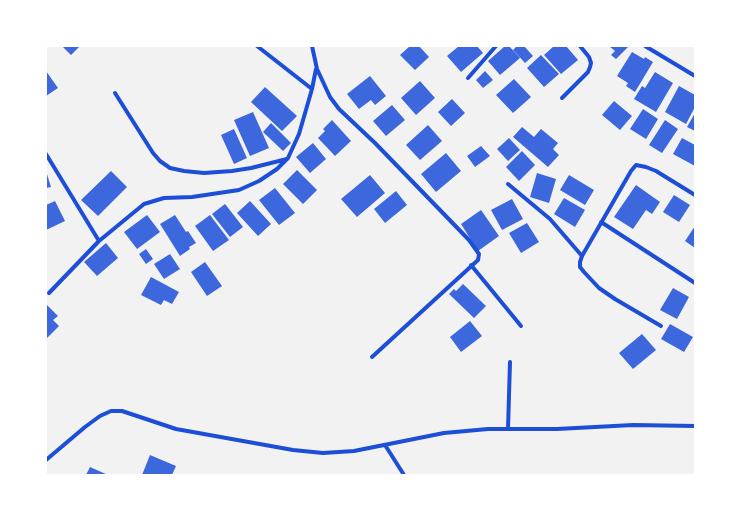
<!DOCTYPE html>
<style>
body{margin:0}
#map{position:relative;width:741px;height:521px;overflow:hidden;background:#f2f2f2;font-family:Raleway,sans-serif}
canvas{display:block}
.frame{position:absolute;inset:0;border:47px solid #fff;pointer-events:none}
</style>
<div id="map">
<canvas width="741" height="521"></canvas>
<div class="frame"></div>
</div>
<script>
const ctx = document.querySelector('canvas').getContext('2d');
ctx.lineJoin = 'round';
function paint(path, color) { ctx.fillStyle = color; ctx.fill(path, 'evenodd'); }
const poly = rows => new Path2D(rows.map(r => 'M' + r).join(''));
function trace(path, color, width, dash) { ctx.strokeStyle = color; ctx.lineWidth = width; ctx.lineCap = dash ? 'butt' : 'round'; ctx.setLineDash(dash || []); ctx.stroke(path); }
paint(poly([
 [62,46,80,46,71,55],
 [410,46,419,46,429,57,415,70,400,55],
 [459,46,477,46,483,53,461,72,447,56],
 [505,46,509,46,520,58,500,75,488,61],
 [517,46,524,46,533,56,525,63,513,50],
 [554,46,566,46,578,60,561,74,544,55],
 [609,46,629,46,616,59,611,55,615,51],
 [632,52,644,59,645,57,653,62,635,92,626,86,628,83,617,76],
 [541,55,559,74,544,87,527,68],
 [46,71,58,88,46,96],
 [485,71,493,80,483,88,476,80],
 [655,72,673,83,656,112,634,99,642,86,645,88],
 [370,76,386,96,375,105,371,100,359,109,347,94],
 [514,79,531,97,513,113,496,95],
 [420,81,435,98,416,115,401,98],
 [679,86,695,95,695,107,686,124,665,112],
 [265,87,297,116,282,131,251,102],
 [452,99,465,113,451,126,438,112],
 [614,101,632,116,620,130,602,115],
 [392,105,405,120,386,136,373,121],
 [643,109,658,119,646,139,630,129],
 [253,112,269,148,250,156,234,120],
 [695,113,695,131,687,127],
 [332,120,351,141,335,156,318,138,325,131,323,129],
 [665,120,678,129,662,153,649,145],
 [271,123,291,143,283,151,263,132],
 [428,125,442,141,420,160,406,145],
 [522,127,534,137,541,129,558,143,553,149,559,155,548,167,513,137],
 [234,129,247,158,234,164,221,135],
 [509,138,520,150,508,161,497,149],
 [682,138,695,145,695,166,673,154],
 [313,143,326,159,310,173,296,157],
 [481,146,490,156,475,167,467,156],
 [522,151,535,165,519,181,506,167],
 [446,153,461,171,436,192,421,174],
 [297,170,317,190,303,204,283,184],
 [46,171,51,187,46,188],
 [111,171,127,187,98,216,81,200],
 [537,173,556,179,549,203,530,197],
 [370,175,385,193,357,217,341,199],
 [569,175,594,190,585,205,560,190],
 [636,185,660,202,652,214,646,210,633,229,614,217],
 [275,188,295,213,279,225,259,200],
 [396,191,407,205,385,223,374,209],
 [674,195,690,205,679,222,663,212],
 [564,198,585,210,575,227,554,214],
 [512,199,523,219,502,230,491,210],
 [55,201,65,221,46,230,46,205],
 [250,201,271,224,258,236,237,213],
 [225,204,243,227,230,237,212,214],
 [481,210,499,236,478,251,461,224],
 [147,215,160,232,137,249,124,232],
 [175,215,186,232,188,231,196,243,189,247,190,249,180,256,160,224],
 [210,215,229,240,213,251,195,226],
 [527,223,539,242,521,253,509,233],
 [695,226,695,248,685,241],
 [106,243,118,258,97,276,84,262],
 [146,249,153,259,146,264,139,254],
 [170,254,180,269,164,279,154,264],
 [205,262,222,286,207,296,191,272],
 [151,277,179,292,172,304,164,300,161,305,141,295],
 [463,284,486,306,474,318,449,294,454,289,456,291],
 [673,288,689,297,677,319,660,310],
 [46,304,58,316,53,320,59,326,46,339],
 [470,321,482,336,461,352,450,337],
 [670,324,693,337,684,352,661,339],
 [642,334,656,350,633,369,619,353],
 [150,455,176,466,172,475,142,475],
 [90,467,108,475,86,475]
]), '#3d67dc');
trace(poly([
 [257,46,312,89],
 [312,46,317,69,330,97,339,109,375,143,469,240,479,254,478,260,372,357],
 [645,46,695,76],
 [468,78,496,46],
 [115,93,153,153,160,161,170,168,184,171,204,173,232,171,251,168,287,159],
 [562,98,588,72,590,67,591,63,589,57,580,46],
 [46,154,99,241],
 [508,184,550,219,582,256],
 [601,222,695,283],
 [471,265,521,326],
 [49,293,99,241,144,204,164,198,192,197,239,190,259,181,277,169,288,158,299,134,312,89,316,69],
 [661,326,615,299,599,288,584,272,580,267,580,262,582,256,631,171,636,165,646,167,656,171,695,195],
 [508,429,510,362],
 [385,445,404,475],
 [46,460,85,427,100,416,111,411,122,411,176,429,293,450,323,453,354,451,444,433,488,429,557,429,633,425,695,426]
]), '#1d4ed8', 4);
</script>
